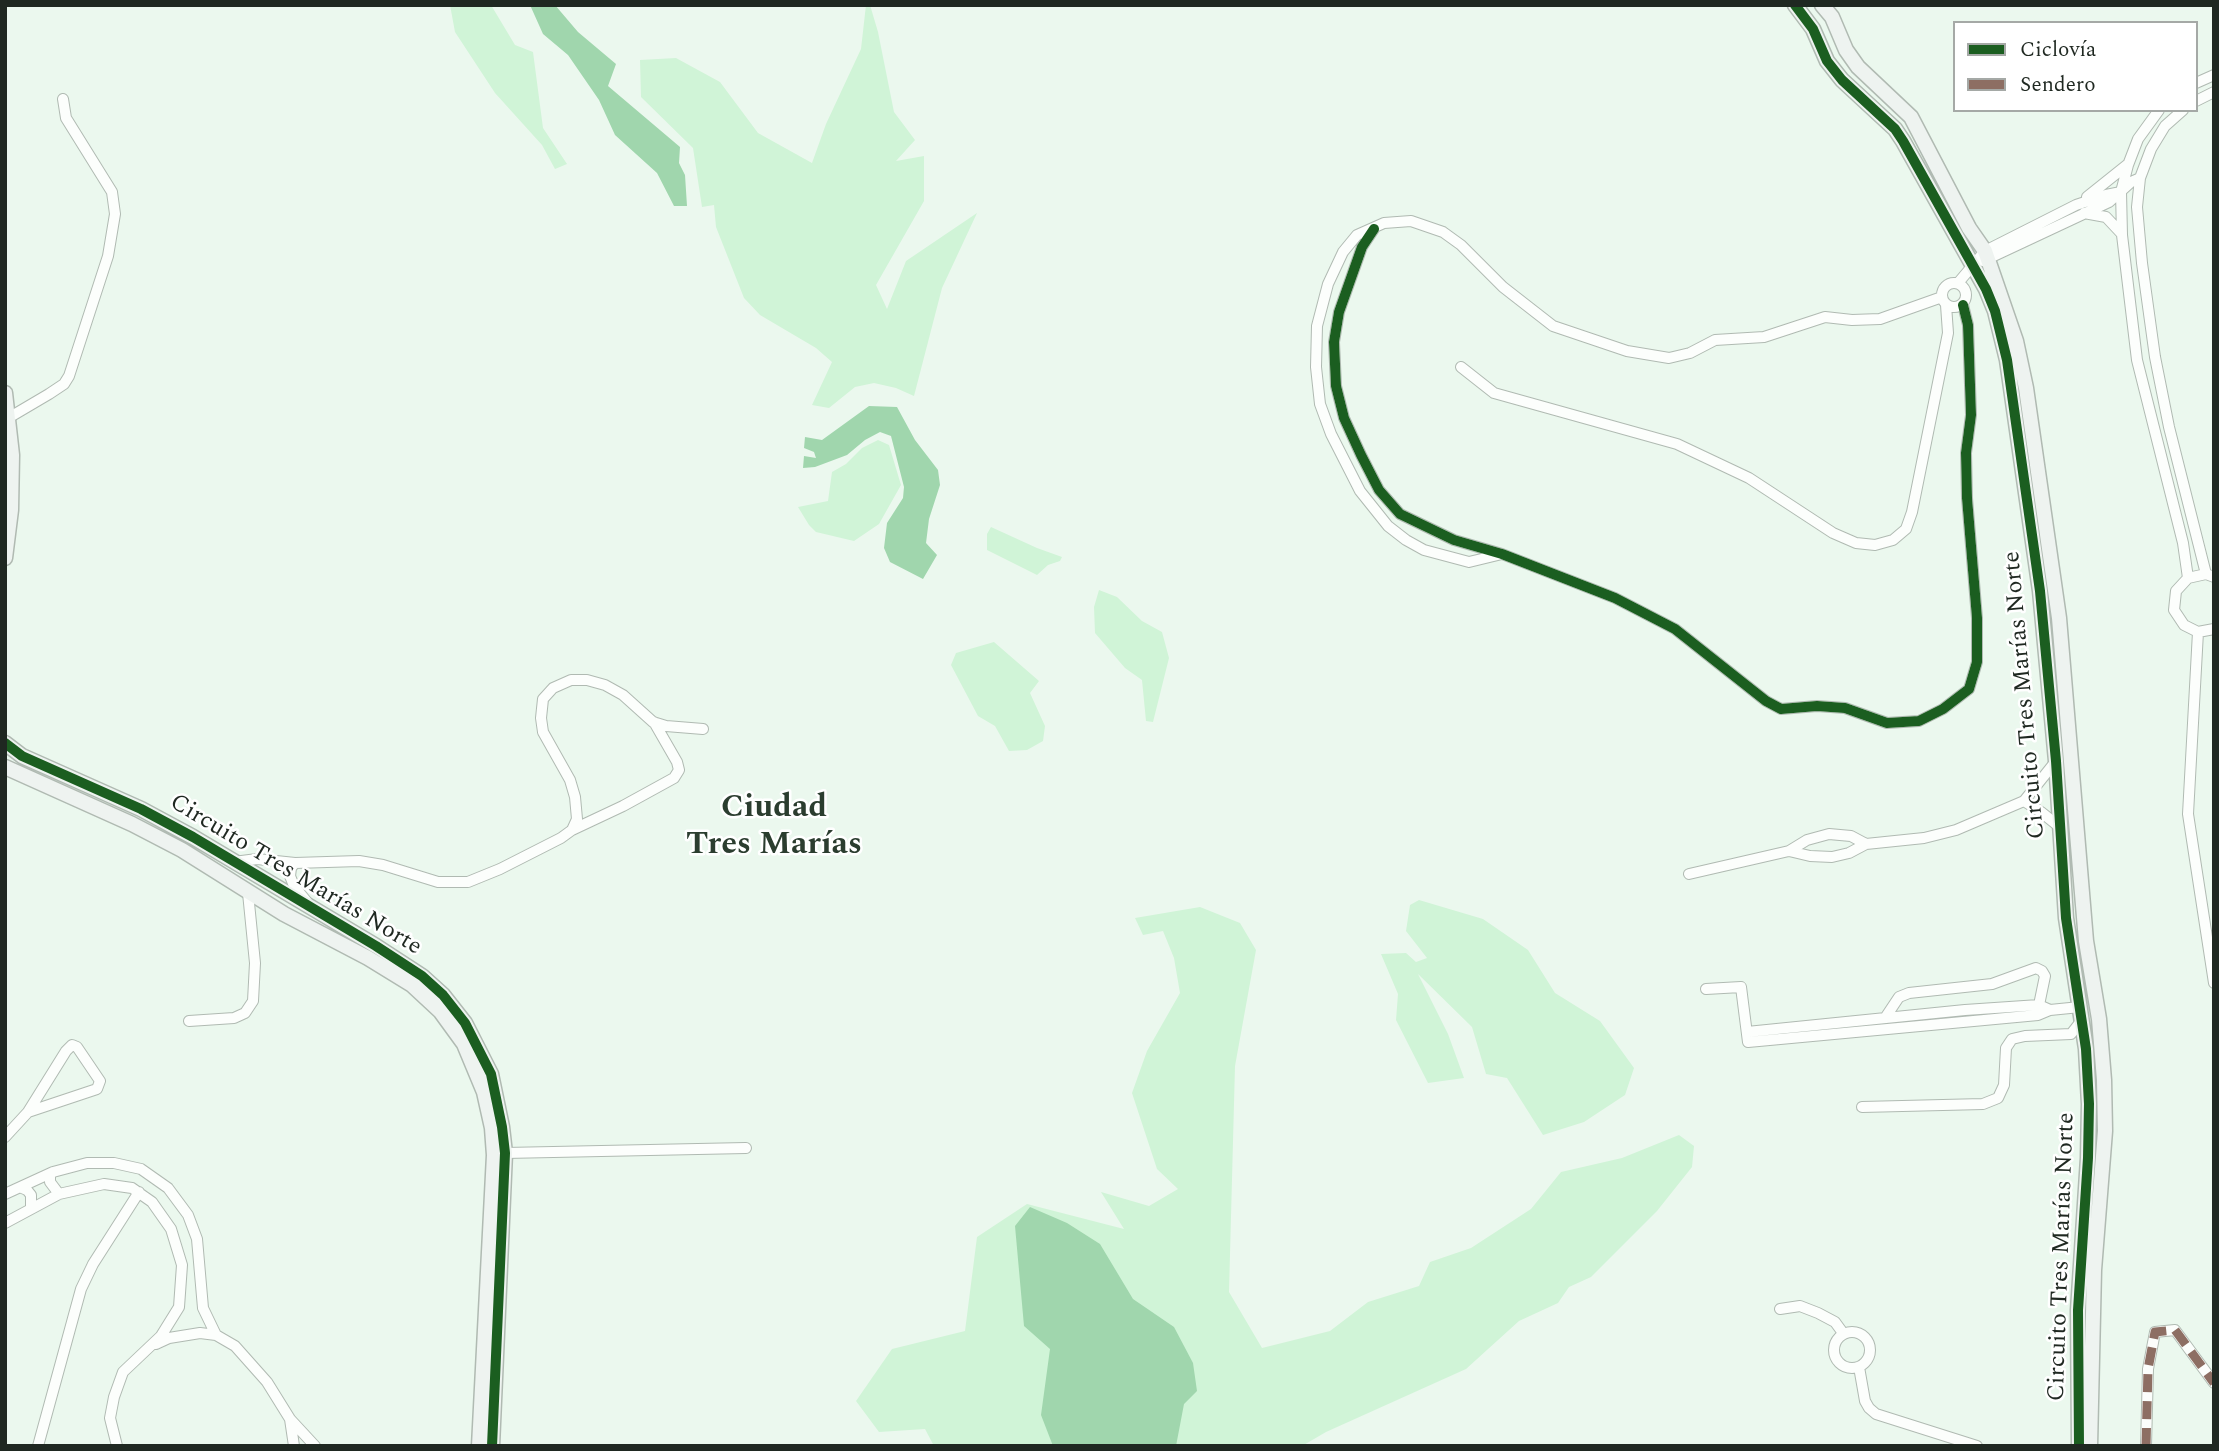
<!DOCTYPE html>
<meta charset="utf-8">
<style>
body{margin:0}
#map{position:relative;width:2219px;height:1451px;overflow:hidden;background:#ebf8ee;font-family:Spectral,serif}
canvas{display:block}
.frame{position:absolute;inset:0;border:7px solid #1f2821;pointer-events:none}
.legend{position:absolute;left:1953px;top:21px;width:245px;height:91px;box-sizing:border-box;background:#fff;border:2px solid #a5a9a6;margin:0;padding:9px 12px;list-style:none;font-size:21px;color:#1f2821}
.legend li{display:flex;align-items:center;gap:14px;height:35px}
.legend b{width:35px;border:2px solid #a5a9a6}
</style>
<div id="map">
<canvas width="2219" height="1451"></canvas>
<div class="frame"></div>
<ul class="legend">
<li><b style="height:9px;background:#1b5e20"></b>Ciclovía</li>
<li><b style="height:9px;background:#8d6e63"></b>Sendero</li>
</ul>
</div>
<script>
const ctx = document.querySelector('canvas').getContext('2d');
ctx.lineJoin = 'round';
function paint(path, color) { ctx.fillStyle = color; ctx.fill(path, 'evenodd'); }
const poly = rows => new Path2D(rows.map(r => 'M' + r).join(''));
function trace(path, color, width, dash) { ctx.strokeStyle = color; ctx.lineWidth = width; ctx.lineCap = dash ? 'butt' : 'round'; ctx.setLineDash(dash || []); ctx.stroke(path); }
function drawText(font, color, halo, rows, align = 'center') {
  ctx.font = font + ' Spectral,serif'; ctx.lineWidth = 5; ctx.setLineDash([]); ctx.textBaseline = 'middle'; ctx.strokeStyle = halo; ctx.fillStyle = color; for (const [text, x, y, turn = 0] of rows) {
    ctx.save(); ctx.translate(x, y); ctx.rotate((+turn || 0) * Math.PI / 180); ctx.textAlign = isNaN(turn) ? turn : align; if (halo) ctx.strokeText(text, 0, 0); ctx.fillText(text, 0, 0); ctx.restore();
  }
}
paint(poly([
 [450,5,491,5,515,45,533,52,543,128,567,164,555,169,542,145,495,93,455,32],
 [866,5,870,5,878,32,894,112,915,140,896,161,924,156,924,201,876,285,887,309,906,261,977,213,942,288,914,396,896,388,874,383,855,387,829,408,812,405,832,362,816,348,760,315,744,298,716,227,714,205,702,207,693,148,641,97,640,60,676,58,720,82,758,133,812,163,826,124,861,49],
 [878,440,889,445,901,485,879,524,854,541,816,532,809,525,798,507,828,501,832,472,846,464,862,448],
 [991,527,1037,548,1062,557,1060,561,1048,565,1037,575,987,550,987,534],
 [1099,590,1117,597,1142,621,1162,632,1169,658,1153,722,1146,721,1142,680,1125,668,1095,633,1094,607],
 [994,642,1039,681,1030,693,1045,726,1043,741,1027,750,1009,751,995,726,978,716,951,665,956,653],
 [1419,900,1483,919,1528,950,1555,993,1600,1021,1634,1068,1625,1095,1584,1122,1543,1135,1507,1078,1486,1074,1472,1027,1418,974,1448,1034,1464,1078,1428,1083,1396,1020,1398,994,1381,954,1406,953,1416,962,1427,958,1406,931,1410,905],
 [1200,907,1240,923,1256,950,1235,1066,1229,1292,1262,1348,1330,1331,1368,1302,1419,1286,1430,1262,1471,1248,1531,1209,1561,1172,1622,1158,1679,1135,1694,1146,1692,1167,1657,1211,1591,1277,1569,1287,1558,1303,1519,1321,1466,1369,1326,1432,1302,1446,934,1446,925,1429,879,1432,856,1401,892,1349,965,1331,977,1237,1027,1204,1124,1229,1101,1192,1149,1206,1178,1189,1157,1169,1132,1093,1147,1051,1180,993,1174,958,1163,931,1143,935,1135,918]
]), '#d0f4d7');
paint(poly([
 [530,5,555,5,578,32,616,64,608,86,680,147,679,163,685,175,687,206,674,206,657,173,615,135,599,100,568,55,543,34],
 [869,406,897,407,915,440,938,470,940,485,929,519,926,543,937,555,923,579,890,562,884,548,887,523,903,498,904,487,891,436,880,432,865,440,847,455,815,467,803,468,804,456,816,458,814,452,804,448,805,437,822,440],
 [1030,1207,1067,1223,1100,1244,1133,1299,1174,1327,1193,1363,1197,1391,1184,1404,1176,1446,1053,1446,1041,1415,1050,1349,1024,1326,1015,1226]
]), '#a0d6ad');
const street = poly([
 [2196,83,2214,75],
 [2196,101,2214,92],
 [2159,110,2138,139,2128,165,2121,192,2122,235,2137,360,2183,543,2188,578],
 [2183,110,2165,126,2151,149,2140,178,2137,207,2142,263,2155,357,2169,427,2206,574],
 [2087,197,2127,165],
 [2084,213,2106,217,2121,233],
 [1374,229,1362,247,1339,312,1334,342,1336,386,1344,418,1361,455,1379,490,1400,514,1454,540,1502,554,1615,598,1675,629,1766,701,1781,709,1817,706,1845,708,1887,723,1919,721,1943,709,1969,689,1977,662,1977,618,1967,498,1966,453,1971,415,1968,325,1963,305],
 [1983,261,2109,202,2131,182,2140,178],
 '1942 295a12 12 0 1 1 24 0a12 12 0 1 1-24 0Z',
 [1958,283,1985,251,2076,205,2106,195,2121,192],
 [1461,367,1494,393,1677,444,1749,478,1833,533,1856,543,1875,545,1893,540,1906,529,1912,512,1948,333,1946,305],
 [10,417,49,394,64,384,69,376,108,256,115,214,112,192,66,118,63,99],
 [1502,554,1469,562,1424,550,1406,540,1388,526,1360,491,1331,434,1320,404,1316,367,1317,326,1328,284,1343,252,1357,235,1384,223,1411,221,1443,232,1461,245,1503,287,1553,326,1627,351,1669,358,1690,353,1715,340,1764,337,1825,317,1852,320,1880,319,1942,297],
 [2214,577,2206,574,2188,578,2176,591,2174,610,2184,625,2198,632,2214,629],
 [2198,632,2188,814,2214,983],
 [2024,801,2041,812,2061,828],
 [572,830,623,806,674,778,679,770,677,762,654,722],
 [1789,851,1810,856,1832,857,1849,853,1866,844,1924,838,1956,830,2024,801,2056,761],
 [234,862,257,859,295,863,359,861,383,865,438,882,468,882,500,869,561,838,572,830,577,819,575,797,570,780,543,732,541,718,543,699,553,688,571,680,587,680,605,685,623,695,653,722,666,726,703,729],
 [295,863,291,868,290,876,294,886,307,902],
 [1689,874,1789,851,1807,840,1829,834,1851,836,1866,844],
 [1706,989,1741,987,1748,1042,2038,1015,2050,1010],
 [1885,1018,1899,997,1909,993,1992,984,2036,968,2042,971,2045,976,2039,1005],
 [189,1021,234,1018,245,1013,253,1001,255,963,248,893],
 [1747,1032,1965,1010,2039,1005,2050,1010,2080,1007],
 [1862,1107,1983,1104,1998,1098,2004,1085,2006,1048,2012,1039,2025,1036,2071,1034,2082,1020],
 [5,1137,28,1112,66,1051,72,1045,77,1047,100,1081,97,1089,28,1112],
 [505,1153,746,1148],
 [53,1172,50,1175,50,1182,59,1194],
 [22,1188,27,1190,31,1195,31,1209],
 [5,1194,53,1172,87,1163,114,1163,141,1169,168,1188,188,1215,197,1239,203,1308,216,1335],
 [5,1223,59,1194,104,1184,132,1188,152,1202,171,1229,182,1265,179,1307,161,1336,123,1372,114,1397,110,1418,117,1446],
 [1780,1309,1800,1306,1818,1313,1835,1322,1843,1333],
 '1834 1350a18 18 0 1 1 36 0a18 18 0 1 1-36 0Z',
 [156,1344,169,1338,200,1333,216,1335,235,1346,267,1382,290,1419,294,1446],
 [1859,1367,1865,1401,1869,1408,1876,1414,1977,1446],
 [290,1419,315,1446],
 [38,1446,81,1289,93,1264,139,1192],
 [2146,1446,2148,1369,2155,1332,2175,1330,2214,1383]
]);
const secondary = poly([
 [1795,5,1813,29,1827,61,1842,80,1895,129,1903,141,1986,289,1995,311,2007,360,2040,591,2056,761,2066,918,2086,1049,2089,1104,2088,1158,2078,1310,2079,1446],
 [1822,5,1832,17,1846,50,1858,67,1911,117,1969,228,1985,251,2016,341,2026,388,2059,618,2086,941,2099,1019,2104,1080,2105,1131,2094,1270,2090,1446],
 [5,393,12,455,11,510,5,558],
 [5,743,22,756,141,809,193,837,376,946,422,976,443,995,465,1023,491,1074,502,1127,505,1153,492,1446],
 [5,767,132,824,182,850,284,914,368,958,412,985,440,1011,464,1044,484,1092,492,1128,494,1155,479,1446]
]);
trace(street, '#b0bab2', 12);
trace(secondary, '#b0bab2', 17);
trace(street, '#fcfefc', 10);
trace(secondary, '#eef3f0', 14);
trace(poly([
 [2146,1446,2148,1369,2155,1332,2175,1330,2214,1383]
]), '#8d6e63', 9, [18, 9]);
trace(poly([
 [1795,5,1813,29,1827,61,1842,80,1895,129,1903,141,1986,289,1995,311,2007,360,2040,591,2056,761,2066,918,2086,1049,2089,1104,2088,1158,2078,1310,2079,1446],
 [1374,229,1362,247,1339,312,1334,342,1336,386,1344,418,1361,455,1379,490,1400,514,1454,540,1502,554,1615,598,1675,629,1766,701,1781,709,1817,706,1845,708,1887,723,1919,721,1943,709,1969,689,1977,662,1977,618,1967,498,1966,453,1971,415,1968,325,1963,305],
 [5,743,22,756,141,809,193,837,376,946,422,976,443,995,465,1023,491,1074,502,1127,505,1153,492,1446]
]), '#1b5e20', 10);
drawText('24px', '#1f2821', '#fff', [
 ["Circuito Tres Marías Norte",2026,695,-95],
 ["Circuito Tres Marías Norte",295,876,31],
 ["Circuito Tres Marías Norte",2063,1257,-88]
]);
drawText('bold 32px', '#2b3d2f', '#fff', [
 ["Ciudad",774,810],
 ["Tres Marías",774,847]
]);
</script>
